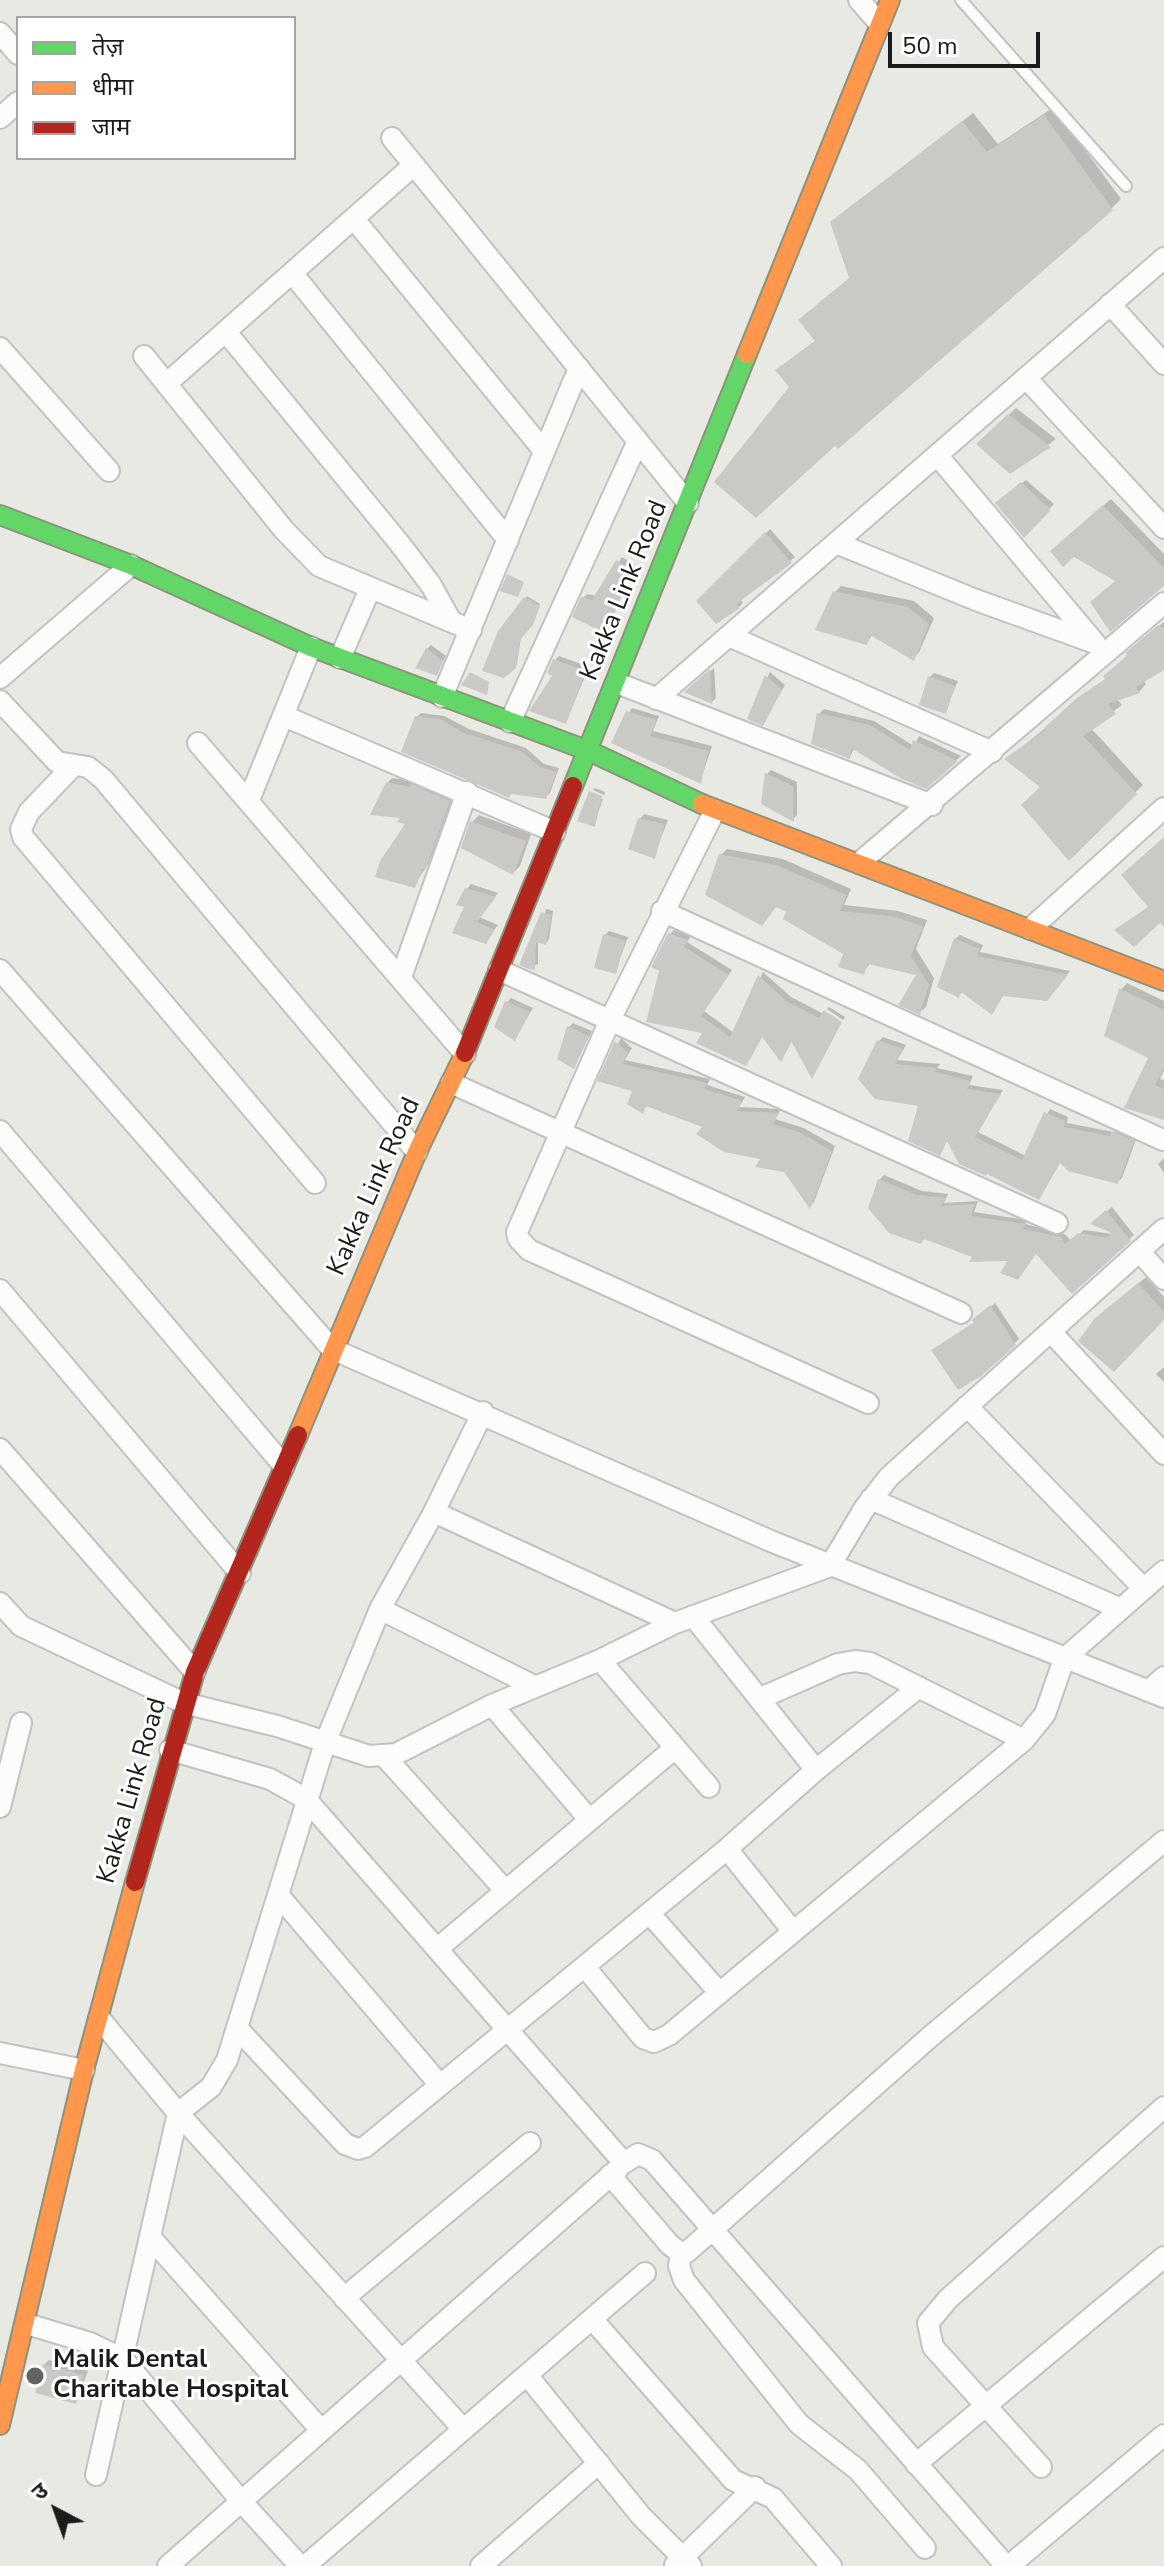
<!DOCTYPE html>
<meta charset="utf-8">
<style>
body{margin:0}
#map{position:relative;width:1164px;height:2566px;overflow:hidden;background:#e9e9e4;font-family:"Nunito Sans","Noto Sans Devanagari",sans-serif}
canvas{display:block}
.legend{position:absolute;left:16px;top:16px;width:280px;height:144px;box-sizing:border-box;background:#fff;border:2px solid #a4a4a4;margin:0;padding:10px 14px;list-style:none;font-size:24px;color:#1b1b1b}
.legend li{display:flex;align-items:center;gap:16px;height:40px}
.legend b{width:40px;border:2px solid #a4a4a4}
.north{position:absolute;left:16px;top:2470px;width:80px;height:80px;-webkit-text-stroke:6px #fff;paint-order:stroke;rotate:319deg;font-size:22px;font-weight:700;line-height:32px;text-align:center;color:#1b1b1b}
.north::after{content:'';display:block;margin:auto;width:28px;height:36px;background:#1b1b1b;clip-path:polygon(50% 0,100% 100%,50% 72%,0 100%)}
.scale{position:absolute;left:888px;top:32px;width:152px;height:36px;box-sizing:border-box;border:4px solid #1b1b1b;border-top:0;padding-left:10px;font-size:24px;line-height:28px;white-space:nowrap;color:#1b1b1b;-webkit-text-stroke:6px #fff;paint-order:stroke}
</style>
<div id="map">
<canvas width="1164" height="2566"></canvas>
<ul class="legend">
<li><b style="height:10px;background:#63d668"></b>तेज़</li>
<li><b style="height:10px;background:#ff974d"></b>धीमा</li>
<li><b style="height:10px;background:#b3261e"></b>जाम</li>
</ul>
<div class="north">उ</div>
<div class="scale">50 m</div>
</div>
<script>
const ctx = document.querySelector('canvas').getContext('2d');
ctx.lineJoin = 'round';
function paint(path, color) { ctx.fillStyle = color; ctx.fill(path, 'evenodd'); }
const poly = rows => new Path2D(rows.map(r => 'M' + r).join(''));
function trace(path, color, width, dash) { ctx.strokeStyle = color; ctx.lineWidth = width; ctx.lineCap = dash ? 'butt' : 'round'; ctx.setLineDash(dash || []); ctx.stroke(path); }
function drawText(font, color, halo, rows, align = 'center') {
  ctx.font = font + ' "Nunito Sans",sans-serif'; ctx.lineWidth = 6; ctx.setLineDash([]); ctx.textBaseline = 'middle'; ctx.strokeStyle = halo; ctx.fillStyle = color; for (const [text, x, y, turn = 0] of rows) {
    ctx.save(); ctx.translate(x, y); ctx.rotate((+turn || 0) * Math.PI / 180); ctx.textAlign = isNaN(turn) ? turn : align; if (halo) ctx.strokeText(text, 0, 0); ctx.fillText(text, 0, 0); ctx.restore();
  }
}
paint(poly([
 [1054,107,1121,199,1111,209,791,387,777,370,816,340,850,277,832,222,973,113,998,144],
 [1016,408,1056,439,1010,472,978,443],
 [1026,480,1054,504,1024,535,1002,499],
 [1111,499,1164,554,1164,583,1118,580,1059,544],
 [770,529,795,557,740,599,743,603,739,607,699,601],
 [622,557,635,565,606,631,583,598,587,594,597,596],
 [841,586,914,601,934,618,919,652,913,658,873,634,866,643,835,592],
 [527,596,540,604,534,621,521,637,517,664,504,676,500,632],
 [1164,622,1164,667,1143,680,1146,684,1139,692,1117,699,1122,705,1091,728,1143,785,1069,858,1043,787,1007,759,1107,678,1135,646],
 [431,645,446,656,436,674,427,649],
 [559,656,589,667,566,722,555,675,555,660],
 [714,668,716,698,712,702,688,691],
 [770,672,785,685,763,723,749,718],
 [934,673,958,681,945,711,930,677],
 [632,708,659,716,653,731,712,746,700,782,614,742],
 [824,709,874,721,914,746,919,736,961,756,926,786,854,748,850,757,819,714],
 [421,713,444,716,469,729,526,748,544,764,559,768,550,793,546,797,417,717],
 [771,770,797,782,797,815,793,819,763,803,767,774],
 [392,778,417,781,453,797,429,863,414,885,408,822,387,783],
 [595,788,605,792,604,795,593,790],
 [590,794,603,799,594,825],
 [644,814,668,820,654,856,640,819],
 [479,815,531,834,520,866,513,873,472,822],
 [727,849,783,859,851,889,844,905,898,911,927,920,916,949,934,978,926,1007,920,1012,920,974,871,962,863,973,846,953,788,911,721,855],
 [471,884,498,893,479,917,498,925,485,941,466,906,467,889],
 [546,909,553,911,549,939,546,943,538,940,538,964,529,967],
 [674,930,691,936,687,942,732,970,704,1011,734,1033,763,972,791,997,841,1023,812,1076,793,1039,782,1059,763,1035,750,1059,705,1031,670,934],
 [609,931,628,937,615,972,605,935],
 [960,935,983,945,980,952,1070,971,1051,994,1004,994,992,1013,963,991,958,996,955,939],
 [1127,983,1164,1001,1164,1070,1160,1079,1164,1080,1164,1118,1127,1107,1151,1057,1121,990],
 [511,998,533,1008,515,1038,507,1002],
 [829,1007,845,1017,843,1020,827,1009],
 [573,1023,592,1031,574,1066,569,1027],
 [883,1037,906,1045,897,1060,940,1064,937,1068,973,1076,969,1085,1003,1090,978,1132,1026,1156,1050,1109,1068,1117,1067,1123,1114,1132,1118,1128,1137,1137,1122,1178,1117,1182,1061,1161,988,1172,948,1139,939,1153,921,1105,879,1041],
 [621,1038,632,1048,625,1060,710,1079,707,1085,745,1097,739,1107,781,1109,775,1119,804,1128,835,1146,814,1202,810,1206,785,1170,764,1158,705,1126,648,1105,642,1111,635,1090,600,1080],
 [1164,1158,1164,1173,1158,1164],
 [884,1175,922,1191,948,1194,944,1203,978,1201,974,1212,1027,1220,1025,1224,1065,1234,1071,1241,1084,1230,1120,1235,1093,1223,1112,1207,1134,1235,1072,1291,1037,1252,1011,1259,974,1256,879,1180],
 [1146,1277,1164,1297,1164,1318,1105,1311],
 [995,1303,1019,1339,979,1376,938,1346,975,1322],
 [1164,1367,1164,1382,1156,1374],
 [49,2360,88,2371,76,2402,44,2365]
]), '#0003');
paint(poly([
 [1044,115,1113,210,838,449,835,446,756,518,714,482,789,387,775,370,815,341,798,320,849,278,830,222,962,121,987,152],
 [1008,414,1051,447,1010,474,976,444],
 [1021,482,1051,510,1024,538,995,503],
 [1103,505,1164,568,1164,586,1110,632,1090,602,1115,581,1074,557,1063,567,1050,551],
 [765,532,792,563,736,604,740,608,716,624,696,601],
 [616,560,632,570,606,634,572,617,581,597,592,600],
 [507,574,524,582,518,597,500,591],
 [833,591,907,607,929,624,914,661,870,635,867,645,815,630],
 [524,597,540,606,533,625,520,640,516,668,504,678,482,671,498,631],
 [1158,625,1164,629,1164,670,1136,687,1140,693,1108,704,1116,714,1083,736,1137,794,1069,861,1021,805,1040,787,1004,759,1046,730,1044,728,1077,698,1105,679,1103,676,1127,656,1125,653],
 [426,648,443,661,437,676,415,668],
 [553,659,586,671,566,724,529,711,552,676,547,673],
 [710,669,711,690,712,704,684,692],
 [470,672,489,682,487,695,461,685],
 [765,675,782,690,763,726,747,719],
 [928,676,955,686,946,714,919,705],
 [626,711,656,720,650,736,708,751,701,784,611,743],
 [817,713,870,725,910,750,913,740,958,761,926,789,902,779,851,748,850,759,811,744],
 [415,716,440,719,464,733,521,751,540,767,557,772,546,799,511,794,509,798,401,752],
 [765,773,793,786,794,822,761,804],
 [386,782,410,787,411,784,450,801,425,870,423,869,415,888,375,877,380,861,405,824,397,822,400,818,370,815],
 [589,791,602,796,595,827,577,821],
 [638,818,665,824,655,859,628,849],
 [470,821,526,841,513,875,461,848],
 [1164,837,1164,927,1160,923,1134,947,1114,930,1148,907,1121,875],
 [719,854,776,865,846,895,840,911,891,916,923,926,911,956,929,985,920,1015,898,1005,916,975,868,964,864,975,838,967,843,954,783,919,786,912,776,907,762,926,705,895],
 [465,888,496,897,477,922,495,930,486,944,452,933,464,907,456,905],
 [541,912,551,915,546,945,536,942,535,970,529,969,519,965],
 [668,933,688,940,684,947,729,975,701,1016,730,1037,758,975,786,1001,819,1018,824,1010,842,1022,812,1079,791,1041,781,1062,762,1037,746,1066,696,1043,702,1033,646,1022,659,971,651,967],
 [603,934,625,941,616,974,594,968],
 [954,938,980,949,977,956,1068,975,1047,1001,1003,996,992,1015,961,992,959,998,937,987],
 [1119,988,1164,1010,1164,1067,1155,1085,1164,1089,1164,1120,1124,1108,1148,1058,1104,1036],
 [505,1001,530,1012,515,1041,494,1027],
 [567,1026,589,1036,574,1069,557,1059],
 [877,1040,904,1049,895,1064,937,1068,935,1072,971,1081,967,1089,1001,1094,975,1137,1022,1160,1044,1112,1065,1121,1064,1127,1110,1136,1112,1131,1134,1141,1118,1184,1068,1171,1060,1163,1039,1200,987,1174,986,1176,959,1164,947,1141,940,1156,908,1141,918,1106,875,1099,858,1079],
 [615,1041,628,1053,623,1064,707,1083,704,1089,743,1101,737,1111,779,1113,773,1124,799,1132,832,1151,810,1209,784,1172,755,1167,760,1159,724,1152,696,1134,702,1127,646,1106,643,1114,627,1104,632,1091,597,1081],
 [878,1179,917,1195,946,1198,941,1206,975,1204,971,1216,1025,1224,1023,1229,1061,1237,1065,1244,1078,1233,1109,1238,1110,1232,1090,1224,1106,1210,1131,1241,1072,1294,1036,1254,1018,1280,1000,1273,1007,1261,969,1262,972,1257,924,1239,921,1244,889,1233,868,1208],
 [1138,1283,1164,1312,1164,1320,1114,1372,1078,1341,1095,1318],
 [990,1305,1016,1345,980,1377,958,1390,931,1350,974,1323,972,1320],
 [43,2364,84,2375,76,2404,35,2393]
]), '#cac9c5');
const lane = poly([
 [961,0,1126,186]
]);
const street = poly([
 [859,0,879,23],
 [0,33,18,54],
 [0,118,18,102],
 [392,138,688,503],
 [354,219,544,451],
 [292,273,508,540],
 [1110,304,1164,364],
 [226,332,400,544,431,585,451,621],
 [0,348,109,471],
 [144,356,284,530,319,566,471,630],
 [1026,378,1164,528],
 [166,384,414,165],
 [937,455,1094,642],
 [836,543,976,600,1095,643],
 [729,636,992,752],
 [340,658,370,589],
 [0,678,131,565],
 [617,683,932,805],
 [442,697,579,368],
 [656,699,1164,258],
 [0,701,57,762,88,767,103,779,417,1152],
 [284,716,555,832],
 [510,722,638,441],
 [198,743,465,1054],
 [73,766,29,812,21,829,23,837,315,1183],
 [249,800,311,647],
 [715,810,611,1018,517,1232,518,1238,529,1250,868,1403],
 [859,863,1164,603],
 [662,911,1163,1140],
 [1030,929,1164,808],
 [0,970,332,1349,773,1542,1164,1697],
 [499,970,1057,1223],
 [401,977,467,792],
 [451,1083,961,1313],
 [0,1131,284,1466],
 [1139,1251,1164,1279],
 [0,1290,240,1573],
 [1051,1332,1164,1454],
 [967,1406,1144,1589],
 [0,1449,195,1672],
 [871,1499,1121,1609],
 [434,1512,675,1623],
 [0,1603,21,1626,184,1703,277,1726,369,1756,396,1754,492,1705,600,1660,675,1623,830,1566,864,1509,889,1477,1164,1229],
 [380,1609,534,1686],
 [693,1616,816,1770],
 [600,1660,709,1787],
 [1148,1691,1164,1677],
 [761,1698,838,1664,855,1661,870,1663,1024,1740],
 [492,1705,588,1818],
 [170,1750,270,1779,306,1799,624,2163,638,2154,652,2160,1006,2566],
 [385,1757,505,1890],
 [0,1807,21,1723],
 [280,1897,440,2085],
 [650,1914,718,1991],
 [792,1930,727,1849,816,1770,919,1687],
 [437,1949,675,1748],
 [585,1967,643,2038,654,2042,669,2035,1024,1740,1045,1714,1064,1659,1164,1571],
 [99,2018,178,2113,463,2429],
 [237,2028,345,2144,358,2149,365,2147,727,1849],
 [0,2053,84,2070],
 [610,2175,670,2245,681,2253,687,2252,931,2036,1164,1841],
 [150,2237,321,2430],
 [681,2253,679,2266,684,2280,799,2424,858,2470,925,2548],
 [344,2298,530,2143],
 [592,2319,733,2480,773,2498,831,2566],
 [27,2324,90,2343,123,2359,241,2501,300,2566],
 [527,2375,641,2516,691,2566],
 [916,2464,1164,2257],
 [1041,2467,933,2347,928,2323,948,2299,1164,2107],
 [96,2475,178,2113,211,2087,227,2060,325,1743,380,1609,434,1512,483,1412],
 [675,2565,755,2487],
 [168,2566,618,2169],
 [305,2566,645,2273],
 [481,2566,599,2463],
 [1009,2566,1164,2435]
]);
const fast = poly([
 [0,515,131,565,311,647,589,751,702,804],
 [573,786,747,354]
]);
const slow = poly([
 [747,354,890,0],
 [702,804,1164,981],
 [298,1435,417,1152,465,1053],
 [0,2425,84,2070,135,1882]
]);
const jam = poly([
 [465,1053,573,786],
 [135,1882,195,1672,298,1435]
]);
trace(lane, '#c2c2c0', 14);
trace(street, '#c2c2c0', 24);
trace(fast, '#8c937d', 22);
trace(slow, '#8c937d', 22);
trace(jam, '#8c937d', 22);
trace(lane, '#fcfcfb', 10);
trace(street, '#fcfcfb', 20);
trace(fast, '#63d668', 18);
trace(slow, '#ff974d', 18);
trace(jam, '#b3261e', 18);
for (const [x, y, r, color] of [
 [35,2376,10,"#636361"]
]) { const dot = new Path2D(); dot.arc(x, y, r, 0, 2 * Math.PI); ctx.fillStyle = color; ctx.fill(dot); trace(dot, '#fff', 3); }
drawText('26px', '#1b1b1b', '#fff', [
 ["Kakka Link Road",625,591,-68],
 ["Kakka Link Road",375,1187,-66],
 ["Kakka Link Road",133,1791,-74]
]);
drawText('bold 26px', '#1b1b1b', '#fff', [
 ["Malik Dental",53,2361],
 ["Charitable Hospital",53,2391]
], 'left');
</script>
